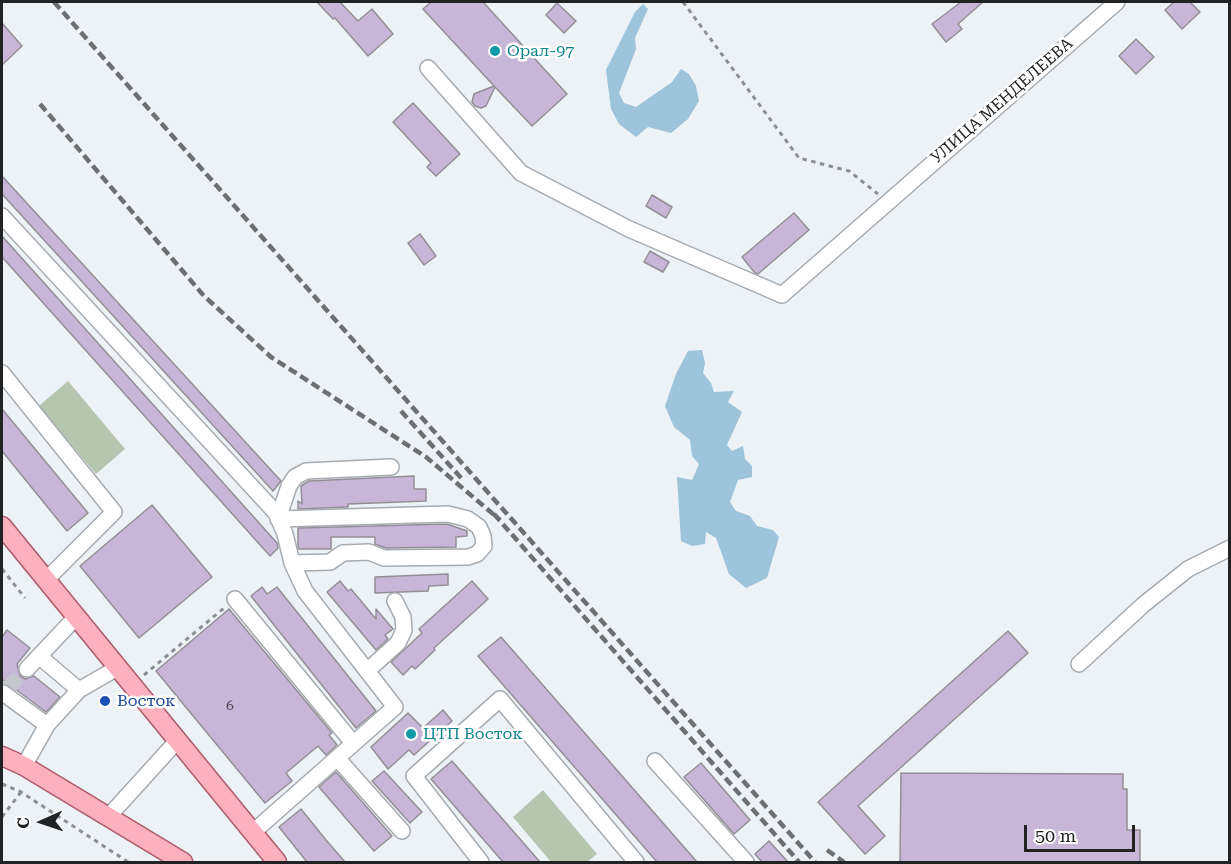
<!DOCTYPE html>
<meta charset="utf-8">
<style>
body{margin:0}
#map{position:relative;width:1231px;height:864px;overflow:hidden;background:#edf2f7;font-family:"Roboto Serif",serif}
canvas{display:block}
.frame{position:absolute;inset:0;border:3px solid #202223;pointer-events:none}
.north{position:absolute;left:12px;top:792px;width:60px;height:60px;-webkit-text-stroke:4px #fff;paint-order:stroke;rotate:267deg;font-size:16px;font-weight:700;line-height:24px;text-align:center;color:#202223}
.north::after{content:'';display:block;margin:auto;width:21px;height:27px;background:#202223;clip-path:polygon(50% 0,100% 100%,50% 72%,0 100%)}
.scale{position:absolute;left:1024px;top:825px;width:111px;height:27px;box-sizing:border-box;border:3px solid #202223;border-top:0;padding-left:8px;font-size:18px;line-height:21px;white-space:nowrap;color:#202223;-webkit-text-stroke:4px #fff;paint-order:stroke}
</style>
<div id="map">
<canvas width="1231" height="864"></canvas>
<div class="frame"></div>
<div class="north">С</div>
<div class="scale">50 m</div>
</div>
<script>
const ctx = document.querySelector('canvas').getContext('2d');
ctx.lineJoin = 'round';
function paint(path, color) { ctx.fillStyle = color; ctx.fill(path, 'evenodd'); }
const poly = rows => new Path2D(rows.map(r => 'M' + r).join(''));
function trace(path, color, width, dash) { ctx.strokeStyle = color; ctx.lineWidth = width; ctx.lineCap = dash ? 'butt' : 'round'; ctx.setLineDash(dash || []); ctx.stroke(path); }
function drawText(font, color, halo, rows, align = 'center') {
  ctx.font = font + ' "Roboto Serif",serif'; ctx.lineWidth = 5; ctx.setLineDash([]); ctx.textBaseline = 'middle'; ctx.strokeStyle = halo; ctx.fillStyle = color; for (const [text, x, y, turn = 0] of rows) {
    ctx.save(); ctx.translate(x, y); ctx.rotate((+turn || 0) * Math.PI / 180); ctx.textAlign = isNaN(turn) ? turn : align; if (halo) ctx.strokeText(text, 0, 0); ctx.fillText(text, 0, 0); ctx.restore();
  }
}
paint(poly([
 [68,381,125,449,96,474,39,406],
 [543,790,597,854,587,862,551,862,513,817]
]), '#b5c5b0');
paint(poly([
 [643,4,648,9,635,38,636,49,619,93,624,103,636,107,672,82,681,69,689,74,696,86,699,101,688,119,671,133,648,127,636,137,619,124,611,109,606,70,635,12],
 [702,350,705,363,703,373,711,383,714,392,734,391,728,402,742,412,727,445,732,451,743,446,745,459,752,466,752,477,738,480,730,502,736,511,750,516,757,526,773,530,779,537,767,578,746,588,729,574,716,538,706,532,705,544,692,546,681,541,677,477,692,480,699,464,692,456,690,440,674,427,665,406,676,374,688,351]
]), '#9dc4db');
const building = poly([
 [317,2,340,2,358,21,372,9,393,34,368,56,335,18,333,19,317,2],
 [431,2,483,2,567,94,532,126,495,87,486,106,481,108,475,106,472,102,474,94,494,86,423,9,431,2],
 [961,2,983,2,958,24,962,29,946,42,932,24,961,2],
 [1174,2,1190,2,1200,12,1182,29,1165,10,1174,2],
 [557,3,576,21,564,33,546,15,557,3],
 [2,23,22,46,2,65,2,23],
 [1136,39,1154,57,1136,74,1119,56,1136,39],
 [413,103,460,154,436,176,427,167,431,163,393,122,413,103],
 [2,176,281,481,273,491,2,194,2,176],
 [652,195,672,207,666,218,646,206,652,195],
 [794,213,809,230,758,274,755,273,742,257,794,213],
 [420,234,436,256,424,265,408,243,420,234],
 [2,236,277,543,278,548,270,556,2,257,2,236],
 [650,251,669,262,663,272,644,262,650,251],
 [2,409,88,513,67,531,2,451,2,409],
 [414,476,414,489,426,489,426,501,348,504,348,507,298,509,298,501,302,504,301,486,309,481,414,476],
 [152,505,212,577,139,638,80,566,152,505],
 [447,524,467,531,467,536,456,537,456,547,386,548,375,544,375,537,331,537,331,549,299,549,298,548,298,528,447,524],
 [448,574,448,585,429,586,428,591,375,593,375,577,448,574],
 [340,581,348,591,351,589,376,619,376,609,393,629,385,635,388,639,376,650,327,592,340,581],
 [472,581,488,599,434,648,435,650,415,669,412,666,403,675,391,662,422,633,419,629,472,581],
 [262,587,267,594,277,587,376,711,356,728,251,596,262,587],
 [229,609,332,733,329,735,337,745,326,755,318,746,286,773,292,781,265,803,156,671,229,609],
 [7,630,30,648,17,664,20,676,25,679,34,676,60,697,46,712,2,679,2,637,7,630],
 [1008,631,1028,653,858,806,885,836,865,854,818,802,1008,631],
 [501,637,697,862,657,862,478,656,501,637],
 [443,710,452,721,414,755,409,750,388,769,371,747,408,713,423,728,443,710],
 [452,761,540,862,503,862,431,779,452,761],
 [701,763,750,820,734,834,684,777,701,763],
 [384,771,422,812,410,823,372,781,384,771],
 [336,772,392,836,374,851,319,787,336,772],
 [901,773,1123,774,1123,789,1127,789,1127,830,1140,830,1140,862,900,862,901,773],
 [301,809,326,840,345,862,307,862,279,827,301,809],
 [769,841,788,862,762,862,755,854,769,841]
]);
paint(building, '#c8b6d9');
trace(building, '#928f94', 1.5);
trace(poly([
 [8,688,27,669]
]), '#c4c8cd', 15, [15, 8]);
const minor = poly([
 [428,68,521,173,629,229,782,295,1117,2],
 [2,216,276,513,285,534,292,563,305,591,395,707,252,833],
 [2,373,114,512,46,580],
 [292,563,330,562,343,553,369,552,384,558,468,557,477,554,484,546,483,536,479,527,468,519,448,514,278,519,289,486,295,477,306,471,391,467],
 [235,599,353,743],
 [40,657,79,690],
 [1079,664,1143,605,1188,569,1230,548],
 [27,669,76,617],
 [367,671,398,643,404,630,403,617,395,601],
 [3,693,47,725],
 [337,758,402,831],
 [655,761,746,862],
 [24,766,47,725,79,690,117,668],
 [108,817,177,741],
 [481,862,414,776,500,699,636,862]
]);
const major = poly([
 [2,526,277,862],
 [2,756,24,766,183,862]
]);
trace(minor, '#a6abb0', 18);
trace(major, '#ae5c6b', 21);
trace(poly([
 [683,2,799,158,849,171,878,194],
 [2,569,25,598],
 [144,675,224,608],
 [2,784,21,792,128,862],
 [2,817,21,792]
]), '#8d9093', 3, [4.5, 4.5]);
trace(minor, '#fff', 15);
trace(major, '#fdb0be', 18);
trace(poly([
 [54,2,815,862],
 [40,104,204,296,271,357,426,457,500,520],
 [401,411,463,480],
 [494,514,799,862],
 [827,850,844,862]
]), '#6d7072', 4.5, [9, 4.5]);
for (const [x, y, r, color] of [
 [495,51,6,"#0f9aa8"],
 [105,701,6,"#1a4fb4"],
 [411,734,6,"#0f9aa8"]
]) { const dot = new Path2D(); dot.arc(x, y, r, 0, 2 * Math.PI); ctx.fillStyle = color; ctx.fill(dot); trace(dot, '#fff', 2); }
drawText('14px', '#4a4750', null, [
 ["6",230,706]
]);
drawText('16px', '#0d838f', '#fff', [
 ["Орал-97",507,51],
 ["ЦТП Восток",423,734]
], 'left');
drawText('16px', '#202223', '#fff', [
 ["УЛИЦА МЕНДЕЛЕЕВА",1002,101,-41]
]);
drawText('16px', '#164399', '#fff', [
 ["Восток",117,701]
], 'left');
</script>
